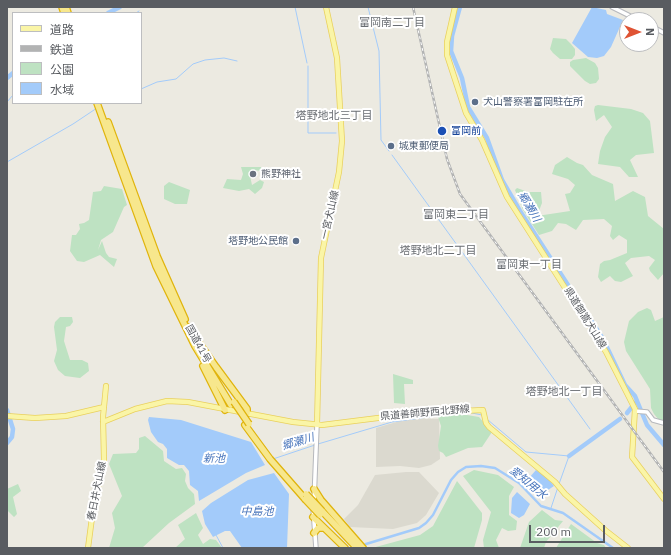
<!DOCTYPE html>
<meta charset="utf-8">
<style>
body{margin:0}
#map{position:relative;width:671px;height:555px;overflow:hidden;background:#eceae1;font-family:"IBM Plex Sans","Noto Sans JP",sans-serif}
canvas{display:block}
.frame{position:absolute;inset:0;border:8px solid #595c61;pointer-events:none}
.legend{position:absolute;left:12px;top:12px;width:130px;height:92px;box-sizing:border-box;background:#fff;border:1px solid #bdbec0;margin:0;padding:5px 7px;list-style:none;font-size:12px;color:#595c61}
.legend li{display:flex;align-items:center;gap:8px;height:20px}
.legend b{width:20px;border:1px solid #bdbec0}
.north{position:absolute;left:619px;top:12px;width:40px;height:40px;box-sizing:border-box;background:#fff;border:1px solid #bdbec0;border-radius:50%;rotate:90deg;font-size:11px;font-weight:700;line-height:16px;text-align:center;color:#595c61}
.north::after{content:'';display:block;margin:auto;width:14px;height:18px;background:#df5334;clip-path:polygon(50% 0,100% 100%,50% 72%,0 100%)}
.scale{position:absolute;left:529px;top:525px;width:76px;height:18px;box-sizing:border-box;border:2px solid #595c61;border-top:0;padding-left:5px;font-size:12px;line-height:14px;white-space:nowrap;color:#595c61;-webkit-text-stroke:3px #fff;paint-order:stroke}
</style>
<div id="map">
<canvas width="671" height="555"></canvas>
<div class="frame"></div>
<ul class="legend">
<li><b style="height:5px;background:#faf5a7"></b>道路</li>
<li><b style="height:5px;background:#b2b3b3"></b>鉄道</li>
<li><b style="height:11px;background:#bee2c2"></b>公園</li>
<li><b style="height:11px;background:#a3cbfa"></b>水域</li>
</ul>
<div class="north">N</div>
<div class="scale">200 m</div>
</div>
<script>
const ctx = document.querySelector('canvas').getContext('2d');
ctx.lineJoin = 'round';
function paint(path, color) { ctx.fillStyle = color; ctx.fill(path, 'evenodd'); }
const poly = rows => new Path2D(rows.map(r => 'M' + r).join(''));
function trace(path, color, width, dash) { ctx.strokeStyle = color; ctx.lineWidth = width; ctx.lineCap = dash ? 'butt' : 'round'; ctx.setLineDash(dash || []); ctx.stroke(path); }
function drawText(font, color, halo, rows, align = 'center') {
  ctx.font = font + ' "IBM Plex Sans","Noto Sans JP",sans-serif'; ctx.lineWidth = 4; ctx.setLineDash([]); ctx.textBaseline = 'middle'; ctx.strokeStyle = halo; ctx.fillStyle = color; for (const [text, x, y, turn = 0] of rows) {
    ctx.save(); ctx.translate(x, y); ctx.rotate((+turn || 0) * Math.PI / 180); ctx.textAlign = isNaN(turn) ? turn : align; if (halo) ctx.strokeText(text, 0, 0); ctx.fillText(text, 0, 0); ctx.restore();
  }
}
paint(poly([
 [410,418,439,419,440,459,431,465,419,468,400,466,376,467,376,428],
 [406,472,419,472,439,493,426,515,417,523,393,529,350,527,344,519,358,505,375,475]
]), '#dbd9cf');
paint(poly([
 [553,38,566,39,571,44,575,49,575,55,572,59,560,59,553,53,550,49],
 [586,58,595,63,598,68,599,79,596,83,590,84,585,81,570,66,570,62,573,60],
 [598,105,631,109,643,113,650,121,654,153,636,155,630,160,638,177,629,177,620,167,598,164,600,151,605,137,612,127,604,115,596,121,594,110,595,106],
 [567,157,577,163,583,165,592,175,613,184,615,201,633,191,645,197,648,216,664,229,664,273,658,280,650,271,649,268,655,260,649,256,631,258,625,263,633,276,621,282,615,281,610,276,601,282,598,277,600,264,604,261,610,260,627,253,627,240,619,235,613,240,610,236,612,226,604,219,583,220,576,230,566,224,558,223,552,231,539,235,523,210,515,190,517,188,528,192,541,192,542,203,537,216,570,211,565,194,570,193,575,185,568,179,552,174,555,165],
 [241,167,261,167,261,171,253,170,250,176,252,185,260,180,264,182,262,188,255,194,249,189,239,191,223,188,227,179,241,180,243,174],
 [169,182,190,190,187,204,175,204,164,199,164,186],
 [104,186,122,189,127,205,124,207,113,232,101,240,98,250,102,241,106,253,109,257,117,259,114,267,100,255,84,262,77,261,70,251,72,235,76,235,80,229,79,224,84,223,89,220,93,192,101,191],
 [647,308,651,310,655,321,664,317,664,420,659,420,654,414,651,408,650,389,626,351,624,342,629,321,638,312],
 [60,317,72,317,73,322,70,326,66,327,64,341,70,360,82,360,88,363,89,371,80,378,65,376,58,370,54,361,57,350,54,327,55,322],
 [393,374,413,380,413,384,404,384,405,404,394,403],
 [461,414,479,417,492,432,482,447,468,448,446,457,443,453,439,451,438,446,441,426,438,417],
 [145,436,163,451,164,461,176,469,182,468,186,474,185,481,188,488,194,494,195,504,169,523,142,548,109,548,115,528,112,513,122,496,109,464,113,454,136,453,139,449,139,438],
 [474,470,498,475,514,487,509,496,509,515,517,521,516,530,508,531,502,528,496,540,499,548,484,548,483,540,491,512,463,476],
 [457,481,482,513,482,520,474,548,372,548,420,535,433,526],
 [18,484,21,491,13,497,17,514,14,517,7,510,7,489],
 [542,510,555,520,563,521,546,542,544,548,520,548,529,522],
 [196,513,203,528,198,535,203,544,210,539,216,540,222,548,175,548,185,539,178,525],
 [571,524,597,543,604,545,606,548,556,548]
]), '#bee2c2');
paint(poly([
 [592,7,606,10,607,14,623,20,611,47,604,56,597,58,588,57,572,43],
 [149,417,181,420,251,442,265,465,246,473,199,501,198,491,190,485,189,471,184,465,179,465,167,458,167,449,163,444,158,442,151,432,148,420],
 [536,470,548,478,554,486,545,492,529,478],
 [274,473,289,494,287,548,242,548,230,531,225,531,213,537,205,524,202,511,211,503,248,480],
 [517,492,530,504,524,515,519,518,511,513,512,498]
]), '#a3cbfa');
trace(poly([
 [295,7,307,63],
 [368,7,379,51,381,140,389,151],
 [136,13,139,11],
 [308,66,308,133,336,133],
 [141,89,157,82,176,79,193,64,205,60,224,58,237,61],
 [7,102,13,95],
 [392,155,590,429],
 [7,162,73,124,97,108],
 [472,413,482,415],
 [488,420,526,452,569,456,559,484],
 [663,443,664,442],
 [318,444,392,422,449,414],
 [273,459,315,445],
 [551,508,558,487],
 [216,535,223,548]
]), '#a3cbfa', 1);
trace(poly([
 [362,548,366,544,419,528,426,523,433,515,451,480,458,472,466,467,481,466,495,468,519,483,541,506,563,513,613,548]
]), '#a3cbfa', 2.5);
trace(poly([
 [460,7,452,36,451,51,462,78,468,107,487,138,502,180,520,211,603,339,625,385,635,396,647,425,664,445],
 [108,13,120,7],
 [7,78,13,73],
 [7,410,13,429,12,437,7,443],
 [627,413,635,403],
 [569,456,620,419]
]), '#a3cbfa', 4.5);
const minor = poly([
 [612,7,638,20],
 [651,26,664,33],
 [635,411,647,412,653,420,664,423],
 [314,501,317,425],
 [313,508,316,548]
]);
const major = poly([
 [455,7,447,42,447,55,466,113,482,140,507,197,606,352,635,409,632,457,664,499],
 [7,416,35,418,66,416,104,407],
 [103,422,135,409,167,401,188,402,293,422,322,425,418,413,483,410,486,423,489,427,555,482,565,494,605,530,628,548],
 [317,425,321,258,339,172,342,141,337,58,326,7],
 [88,548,93,510,104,460,103,417,106,386]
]);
const highway = poly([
 [62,7,64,13],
 [66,7,68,13],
 [97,103,156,266,195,346,231,405],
 [108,122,157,256,185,319],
 [188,327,216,367,247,409,247,413],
 [203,366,225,410],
 [245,425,270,459,305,499],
 [314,489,321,500,363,548],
 [322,511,357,548],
 [313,517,345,548],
 [314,533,318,528,323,528]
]);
trace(minor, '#b6b8bd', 5.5);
trace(major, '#e9d05d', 6);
trace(highway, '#e0b40c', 8);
trace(minor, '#fff', 3.5);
trace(major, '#faf5a7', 4.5);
trace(highway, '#f7e78d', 5.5);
const rail = poly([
 [413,7,447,159,460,194,664,472]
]);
trace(rail, '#b2b3b3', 2.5);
trace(rail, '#fff', 1, [3]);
const highwayBridge = poly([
 [234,402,249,424],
 [306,494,322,511],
 [305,499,320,515]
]);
trace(highwayBridge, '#e0b40c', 8, []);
trace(highwayBridge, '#f7e78d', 5.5);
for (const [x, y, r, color] of [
 [475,102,4,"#5c6f8a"],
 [442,131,5,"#1a4fb4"],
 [391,146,4,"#5c6f8a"],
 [253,174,4,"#6b7280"],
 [296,241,4,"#5c6f8a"]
]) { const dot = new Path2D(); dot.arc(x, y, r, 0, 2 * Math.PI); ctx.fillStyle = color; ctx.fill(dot); trace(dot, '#fff', 1.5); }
drawText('10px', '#4e5e75', '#fff', [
 ["犬山警察署富岡駐在所",483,102],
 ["城東郵便局",399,146],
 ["塔野地公民館",288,241,"right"]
], 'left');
drawText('10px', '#164399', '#fff', [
 ["富岡前",451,131]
], 'left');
drawText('10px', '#5b616d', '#fff', [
 ["熊野神社",261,174]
], 'left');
drawText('10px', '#595c61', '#fff', [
 ["一宮犬山線",330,215,-77],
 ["県道御嵩犬山線",585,318,58],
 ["国道41号",198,344,61],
 ["県道善師野西北野線",425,413,-5],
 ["春日井犬山線",97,491,-79]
]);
drawText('11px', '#6a6e73', '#fff', [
 ["富岡南二丁目",392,23],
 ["塔野地北三丁目",334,116],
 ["富岡東二丁目",456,215],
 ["塔野地北二丁目",438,251],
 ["富岡東一丁目",529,265],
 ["塔野地北一丁目",564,392]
]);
drawText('italic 11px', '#4774bb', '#fff', [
 ["郷瀬川",529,207,59],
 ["郷瀬川",298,442,-17],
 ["新池",214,459],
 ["愛知用水",528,483,39],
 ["中島池",257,512]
]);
</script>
